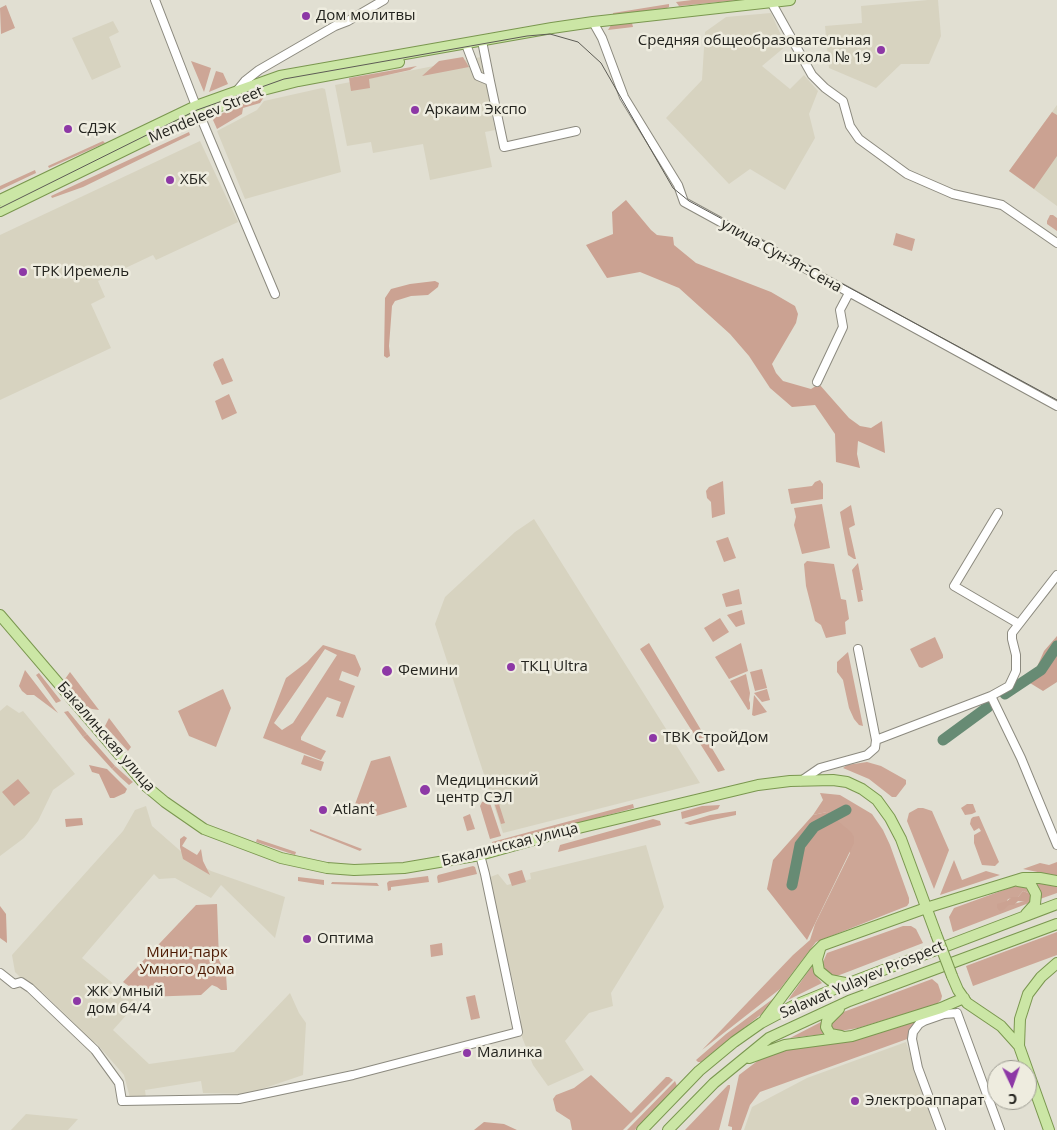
<!DOCTYPE html>
<meta charset="utf-8">
<style>
body{margin:0}
#map{position:relative;width:1057px;height:1130px;overflow:hidden;background:#e1dfd2;font-family:"Open Sans",sans-serif}
canvas{display:block}
.north{position:absolute;left:987px;top:1060px;width:50px;height:50px;box-sizing:border-box;background:#eeecdf;border:1px solid #9d9c92;border-radius:50%;rotate:177deg;font-size:14px;font-weight:700;line-height:20px;text-align:center;color:#24241f}
.north::after{content:'';display:block;margin:auto;width:18px;height:22px;background:#8d38a6;clip-path:polygon(50% 0,100% 100%,50% 72%,0 100%)}
</style>
<div id="map">
<canvas width="1057" height="1130"></canvas>
<div class="north">С</div>
</div>
<script>
const ctx = document.querySelector('canvas').getContext('2d');
ctx.lineJoin = 'round';
function paint(path, color) { ctx.fillStyle = color; ctx.fill(path, 'evenodd'); }
const poly = rows => new Path2D(rows.map(r => 'M' + r).join(''));
function trace(path, color, width, dash) { ctx.strokeStyle = color; ctx.lineWidth = width; ctx.lineCap = dash ? 'butt' : 'round'; ctx.setLineDash(dash || []); ctx.stroke(path); }
function drawText(font, color, halo, rows, align = 'center') {
  ctx.font = font + ' "Open Sans",sans-serif'; ctx.lineWidth = 5; ctx.setLineDash([]); ctx.textBaseline = 'middle'; ctx.strokeStyle = halo; ctx.fillStyle = color; for (const [text, x, y, turn = 0] of rows) {
    ctx.save(); ctx.translate(x, y); ctx.rotate((+turn || 0) * Math.PI / 180); ctx.textAlign = isNaN(turn) ? turn : align; if (halo) ctx.strokeText(text, 0, 0); ctx.fillText(text, 0, 0); ctx.restore();
  }
}
paint(poly([
 [928,0,938,0,941,36,929,64,901,64,876,88,829,68,825,26,862,23,861,6],
 [771,13,786,46,762,66,790,89,804,75,818,91,809,114,815,138,785,190,750,169,729,184,666,118,702,80,705,32,726,17],
 [113,21,119,32,109,37,121,67,92,80,72,38],
 [481,57,495,130,485,132,492,167,430,180,423,144,373,153,371,142,347,146,335,85],
 [322,88,325,89,341,172,245,199,217,131,257,110,264,101],
 [1057,105,1057,206,1009,171],
 [200,141,238,222,156,260,153,255,98,281,105,297,91,304,111,348,0,400,0,235],
 [534,519,700,783,503,833,435,624,445,597,515,532],
 [7,705,19,713,23,711,75,774,53,790,38,821,24,838,0,856,0,711],
 [146,806,152,826,185,855,211,871,285,897,275,938,221,885,211,898,175,878,159,879,154,874,82,958,137,1003,113,1030,149,1064,234,1052,290,993,299,1013,306,1023,303,1075,247,1094,203,1093,201,1081,145,1090,146,1098,130,1098,124,1075,96,1043,84,1039,74,1023,42,992,37,994,15,972,12,955,123,831,135,810],
 [646,845,664,907,611,993,613,1006,589,1013,565,1041,584,1070,548,1086,533,1065,522,1037,520,1012,488,878,498,874,507,885,531,879,530,873],
 [906,1042,935,1130,744,1130,752,1107,807,1078],
 [26,1114,78,1119,68,1130,11,1130]
]), '#d7d3c0');
paint(poly([
 [692,0,740,0,679,6,676,2],
 [669,4,669,7,667,8,613,15,613,13],
 [6,5,15,28,1,34,0,8],
 [632,23,633,27,608,30,611,25],
 [463,57,469,67,422,76,439,61],
 [191,61,211,68,204,92],
 [417,66,410,70,369,79,370,88,351,91,349,78],
 [216,71,223,73,228,84,209,92],
 [264,97,260,103,243,108,242,114,217,129,213,120,215,117,237,106],
 [189,132,190,135,83,187,52,198,51,196],
 [103,141,105,143,49,168,48,166],
 [35,170,36,173,0,190,0,186],
 [1050,215,1053,215,1057,218,1057,231,1047,224,1047,221],
 [896,233,915,239,912,251,893,245],
 [223,358,233,381,222,385,213,365,214,362],
 [229,394,237,413,222,420,215,401],
 [820,480,823,484,823,499,791,504,788,489,812,486,815,482],
 [723,481,725,514,712,518,711,502,707,498,706,491,709,487],
 [822,504,830,548,802,554,794,525,796,517,794,508],
 [851,505,855,525,849,528,856,559,854,559,848,555,840,512],
 [728,537,736,558,724,562,716,541],
 [807,561,834,564,841,599,846,600,849,619,845,622,846,634,826,638,821,625,815,621,806,586,804,564],
 [858,563,863,590,861,590,863,601,858,602,852,570],
 [739,589,742,604,726,607,722,594],
 [742,610,745,624,736,627,727,615],
 [720,618,729,632,713,642,704,628],
 [935,637,943,655,943,658,922,668,919,667,910,649],
 [649,643,725,770,718,772,640,649],
 [741,643,748,671,729,679,715,657],
 [323,645,355,655,361,669,358,677,342,671,339,680,355,686,343,718,336,716,341,702,327,697,301,737,301,740,326,751,321,760,263,738,286,678,307,662],
 [325,649,337,655,293,723,282,730,274,723],
 [848,652,863,726,859,725,854,719,849,708,843,680,837,672,837,662],
 [762,669,767,688,755,691,750,672],
 [25,670,58,713,34,695,27,695,22,691,19,686],
 [70,672,99,710,92,709,87,707,69,686,65,679],
 [39,673,61,701,56,703,36,675],
 [746,674,750,693,749,700,750,703,750,709,748,710,730,681],
 [223,689,231,708,216,747,189,736,178,711],
 [767,689,770,700,762,702,754,693],
 [754,695,767,712,754,716,752,715],
 [68,711,87,734,83,737,64,712],
 [109,718,131,747,128,751,105,726],
 [304,755,324,762,321,771,301,764],
 [390,756,407,807,376,816,354,807,371,761],
 [867,762,881,766,906,780,906,784,896,797,892,797,869,779,843,768,847,765],
 [115,766,133,782,129,785,120,777,112,769],
 [18,779,30,793,14,806,2,792],
 [820,793,840,795,872,814,883,830,890,845,909,898,909,903,907,906,816,942,780,989,702,1050,793,955,810,940,815,924,850,853,827,812,813,815,823,800],
 [493,799,498,801,505,823,501,824],
 [489,800,501,836,490,839,480,806,482,802],
 [633,804,634,808,493,846,492,842],
 [967,804,973,804,976,812,972,814,965,815,961,808],
 [720,805,718,809,682,819,681,812,702,806],
 [918,808,923,808,932,811,949,850,934,889,907,821,909,813],
 [736,811,736,815,690,825,684,823,710,815],
 [470,814,475,829,467,831,463,817],
 [979,816,999,862,995,866,982,865,974,843,974,835,981,831,979,828,974,831,970,824,971,819,973,817],
 [653,819,660,821,661,825,558,852,560,845],
 [310,829,362,849,360,851,310,831],
 [184,836,187,838,182,846,197,855,201,849,203,861,210,875,183,859,180,847,180,839],
 [257,839,296,852,295,855,256,842],
 [954,860,962,880,986,871,1000,875,940,895],
 [1057,862,1057,876,1023,869,1040,863,1049,865],
 [473,866,475,867,477,874,438,883,437,877,438,875],
 [522,870,526,882,512,886,508,874],
 [428,876,429,882,391,887,391,890,388,891,387,883,389,881],
 [298,877,324,880,324,885,298,881],
 [332,882,377,883,379,886,331,884],
 [1034,882,1057,883,1057,893,1040,899,1039,889],
 [1023,883,1028,885,1031,894,1023,891,1018,897,1008,899,1007,901,1009,905,1033,899,1029,903,953,932,949,917,954,908],
 [217,904,219,960,226,974,227,990,221,990,217,987,212,985,201,995,145,997,123,982,196,905],
 [903,926,911,926,916,929,923,943,837,976,833,976,825,971,823,962,827,953],
 [1057,932,1057,955,973,986,966,966],
 [442,943,443,955,431,957,430,945],
 [812,966,815,975,822,983,788,1000],
 [932,979,938,984,942,996,941,1000,937,1004,858,1028,840,1031,834,1030,830,1028,831,1018,838,1014],
 [782,992,773,1005,701,1062,698,1062,696,1060,726,1034],
 [475,995,480,1018,471,1020,466,997],
 [927,1018,910,1038,760,1092,750,1105,741,1130,732,1130,732,1127,728,1126,739,1075,768,1053],
 [821,1022,825,1034,790,1038],
 [591,1075,631,1113,666,1077,669,1077,673,1080,623,1130,572,1130,570,1120,556,1111,553,1099,556,1095,574,1088],
 [675,1081,677,1086,676,1089,635,1130,627,1130],
 [728,1085,730,1085,730,1088,719,1130,685,1130]
]), '#cda696');
paint(poly([
 [1052,112,1057,115,1057,156,1034,189,1009,171],
 [626,200,651,230,657,235,673,237,674,245,696,263,771,292,795,306,798,314,796,323,772,364,776,373,783,381,811,389,819,384,849,418,860,426,871,428,882,421,885,453,858,441,857,454,860,468,836,462,835,434,815,405,792,407,770,388,749,356,730,334,679,288,640,272,607,278,586,245,613,234,612,212],
 [435,281,439,283,438,287,428,295,411,296,395,301,392,306,389,346,390,356,387,358,384,356,385,298,391,289,410,284],
 [1057,636,1057,682,1043,691,1030,683,1044,651],
 [87,734,115,766,112,769,83,737],
 [89,765,107,769,127,789,125,793,114,798,110,798,99,774,92,772],
 [827,812,851,832,854,837,854,843,807,940,767,889,773,860,813,815],
 [82,818,83,825,66,827,65,819],
 [1023,891,1031,894,1033,899,1027,902,1018,901,1014,905,1009,905,1003,910,1000,911,997,908,997,904,1007,901,1012,897,1018,897],
 [0,906,6,914,7,943,0,938],
 [484,1122,504,1124,517,1130,474,1130]
]), '#cba292');
trace(poly([
 [1005,694,1041,670,1057,646],
 [943,740,988,707],
 [792,885,800,845,814,827,846,810]
]), '#678b74', 11);
const minor = poly([
 [155,0,196,106,275,294],
 [770,0,812,75,825,88,843,101,850,126,859,139,907,174,953,194,1002,205,1057,243],
 [593,22,602,38,624,97,678,185,684,202,1057,406],
 [482,41,490,81],
 [467,47,478,76,490,81,504,147,576,131],
 [236,92,245,81,259,70,335,26,348,21,384,0],
 [817,382,843,327,840,310,849,293],
 [998,513,954,586,1019,624],
 [1057,575,1012,633,1012,639,1016,655,1016,671,1009,686,991,696,1021,758,1057,845],
 [876,740,991,696],
 [801,781,820,768,867,755,875,748,876,740,858,649],
 [0,973,14,984,21,982,30,988,95,1050,119,1083,122,1101,239,1099,353,1075,518,1032,485,874,480,855],
 [957,1013,1000,1130],
 [941,1130,918,1068,912,1039,913,1032,919,1024,924,1021,944,1014,957,1013]
]);
const major = poly([
 [0,200,196,106,280,76,552,28,593,22,790,0],
 [0,211,199,114,263,90,298,81,399,62],
 [0,615,147,787,165,802,204,829,281,858,327,868,354,870,404,868,480,855,562,832,758,785,790,781,833,780,847,782,862,789,877,800,890,818,901,839,936,934],
 [1018,881,1030,883,1036,894,1035,904,1026,914],
 [820,949,817,959,819,971,830,980,845,983],
 [952,976,958,990,967,1003,1001,1026,1019,1046,1049,1130],
 [839,1009,827,1021,826,1027,830,1034,841,1036],
 [765,1019,814,954,823,945,926,908,1023,878,1040,878,1057,881],
 [1019,1046,1020,1019,1028,994,1041,977,1057,963],
 [749,1058,785,1045,852,1036,941,1008,964,998],
 [642,1130,699,1071,734,1042,761,1023,793,1006,849,983,1057,904],
 [668,1130,714,1083,769,1038,849,1001,1057,924]
]);
trace(minor, '#8c8a7f', 10);
trace(major, '#7a974f', 12);
trace(minor, '#fff', 8);
trace(major, '#cbe6a5', 10);
trace(poly([
 [0,208,197,110,284,79,527,36,550,34,578,42,601,63,673,188,689,201,1057,400]
]), '#5d5c55', 1);
const majorBridge = poly([
 [936,934,952,976]
]);
trace(majorBridge, '#7a974f', 12, []);
trace(majorBridge, '#cbe6a5', 10);
for (const [x, y, r, color] of [
 [306,16,5,"#8d38a6"],
 [881,50,5,"#8d38a6"],
 [415,110,5,"#8d38a6"],
 [68,129,5,"#8d38a6"],
 [170,180,5,"#8d38a6"],
 [23,272,5,"#8d38a6"],
 [511,667,5,"#8d38a6"],
 [387,671,6,"#8d38a6"],
 [653,738,5,"#8d38a6"],
 [425,790,6,"#8d38a6"],
 [323,810,5,"#8d38a6"],
 [307,939,5,"#8d38a6"],
 [77,1001,5,"#8d38a6"],
 [467,1053,5,"#8d38a6"],
 [855,1101,5,"#8d38a6"]
]) { const dot = new Path2D(); dot.arc(x, y, r, 0, 2 * Math.PI); ctx.fillStyle = color; ctx.fill(dot); trace(dot, '#eeecdf', 2); }
drawText('15px', '#24241f', '#eeecdf', [
 ["Дом молитвы",316,16],
 ["Средняя общеобразовательная",871,41,"right"],
 ["школа № 19",871,58,"right"],
 ["Аркаим Экспо",425,110],
 ["СДЭК",78,129],
 ["ХБК",180,180],
 ["ТРК Иремель",33,272],
 ["ТКЦ Ultra",521,667],
 ["Фемини",398,671],
 ["ТВК СтройДом",663,738],
 ["Медицинский",436,781],
 ["центр СЭЛ",436,798],
 ["Atlant",333,810],
 ["Оптима",317,939],
 ["ЖК Умный",87,992],
 ["дом 64/4",87,1009],
 ["Малинка",477,1053],
 ["Электроаппарат",865,1101]
], 'left');
drawText('15px', '#24241f', '#eeecdf', [
 ["Mendeleev Street",206,115,-23],
 ["улица Сун-Ят-Сена",781,256,29],
 ["Бакалинская улица",106,737,49],
 ["Бакалинская улица",510,845,-14],
 ["Salawat Yulayev Prospect",862,980,-23]
]);
drawText('15px', '#4c1902', '#eeecdf', [
 ["Мини-парк",187,953],
 ["Умного дома",187,970]
]);
</script>
